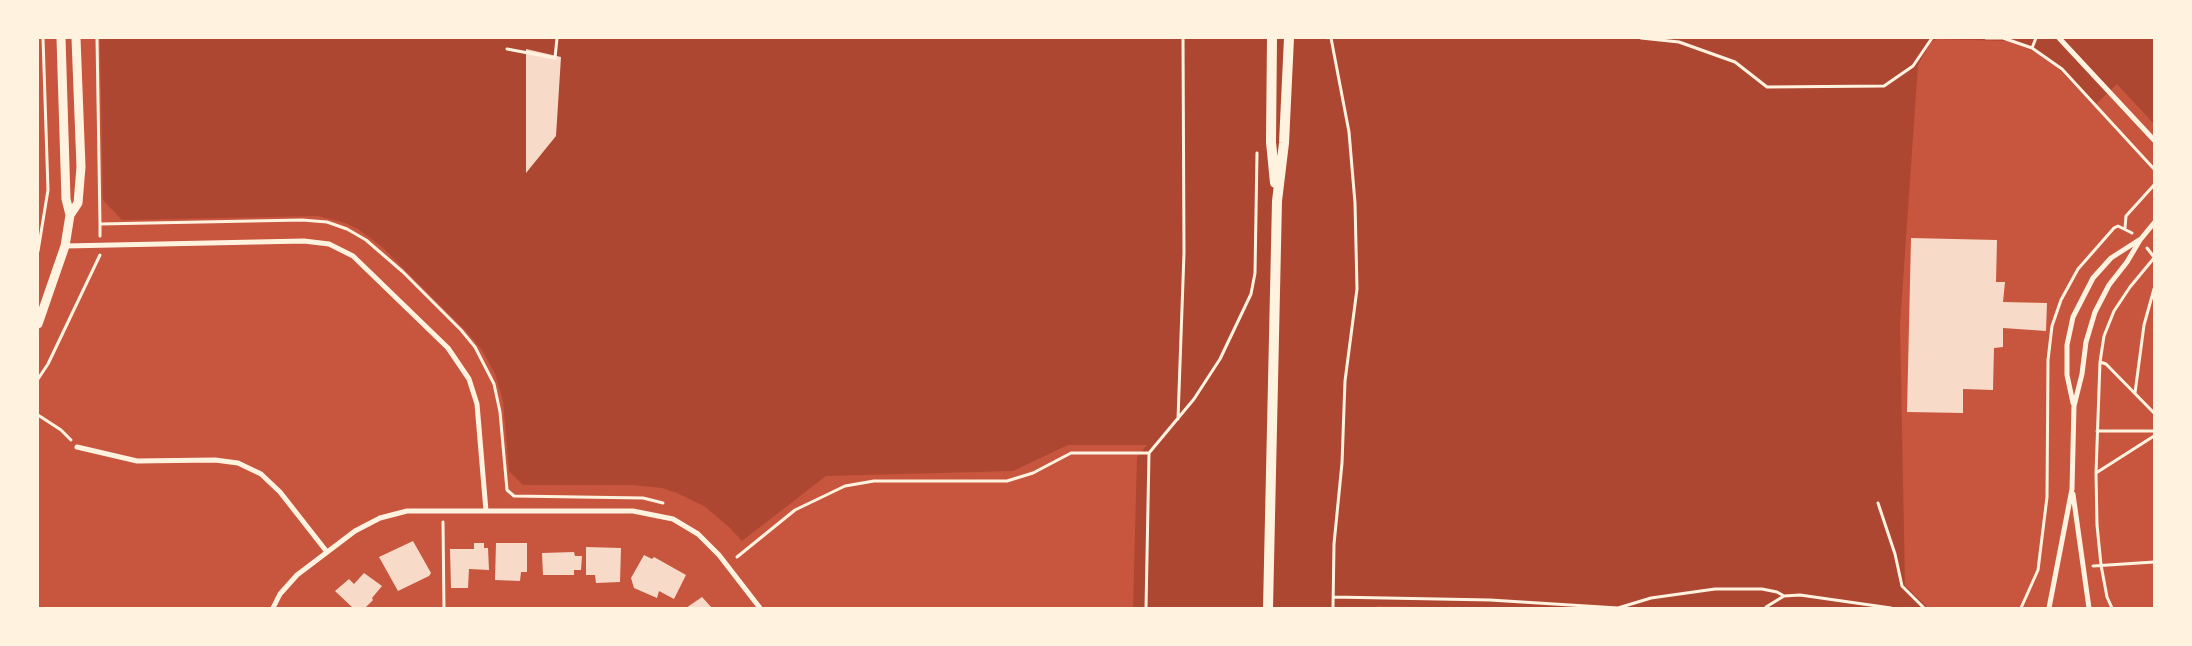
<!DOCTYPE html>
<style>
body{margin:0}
#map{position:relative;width:2192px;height:646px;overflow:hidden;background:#c8553d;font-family:Manrope,sans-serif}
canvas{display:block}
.frame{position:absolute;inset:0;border:39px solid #fff3e0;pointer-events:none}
</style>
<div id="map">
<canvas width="2192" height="646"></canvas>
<div class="frame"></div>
</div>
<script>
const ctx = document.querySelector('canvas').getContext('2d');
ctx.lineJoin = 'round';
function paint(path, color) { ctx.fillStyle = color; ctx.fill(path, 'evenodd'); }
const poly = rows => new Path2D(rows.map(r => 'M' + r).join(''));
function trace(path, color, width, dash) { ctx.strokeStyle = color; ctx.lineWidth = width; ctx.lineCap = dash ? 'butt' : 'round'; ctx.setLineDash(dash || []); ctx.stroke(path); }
paint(poly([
 [100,38,1321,38,1328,40,1329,38,2154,38,2154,124,2117,84,2094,106,2056,66,2033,51,2008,41,1936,39,1931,42,1918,65,1900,325,1905,585,1928,608,1474,608,1377,606,1377,608,1133,608,1137,457,1147,445,1068,445,1013,471,826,476,742,541,729,527,704,506,677,493,662,488,633,485,523,485,509,471,503,401,495,374,482,350,465,330,382,247,358,229,345,223,318,216,122,220,103,200]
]), '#ae4732');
paint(poly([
 [526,49,561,57,556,136,526,173],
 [1911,238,1997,240,1996,282,2005,282,2003,302,2047,303,2046,331,2003,328,2003,347,1994,348,1993,390,1963,389,1963,413,1907,412],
 [413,541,431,573,429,576,398,591,379,557],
 [474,543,484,543,484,548,488,548,489,570,469,569,468,588,451,588,450,549,474,549],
 [496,543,527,543,527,572,521,572,520,581,495,580],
 [586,547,621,548,620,582,596,583,595,575,586,575],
 [574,552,575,556,582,556,581,570,574,570,574,575,543,575,542,553],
 [644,555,652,559,654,557,686,575,674,599,659,591,657,598,634,588,631,578],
 [364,573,382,586,372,598,373,600,365,608,353,608,335,591,349,579,354,584],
 [702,597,712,608,686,608]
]), '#f7dbc8');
trace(poly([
 [97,38,100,224,302,220,327,222,347,229,366,240,403,272,461,330,475,347,494,384,500,412,507,490,514,496,643,498,663,503],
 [1331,38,1349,132,1355,203,1357,289,1345,381,1342,463,1334,544,1333,608],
 [1641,38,1679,42,1735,62,1767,87,1884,86,1913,66,1932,38],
 [1986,38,2003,38,2032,48,2062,69,2154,169],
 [2032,48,2036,38],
 [507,49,555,58,557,38],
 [100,224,100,236],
 [2125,228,2126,216,2154,185],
 [2147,248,2154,257],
 [38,251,48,190,43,38],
 [2100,362,2106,364,2154,413],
 [38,379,48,364,100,255],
 [2135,393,2144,325,2154,289],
 [38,415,61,430,71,440],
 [1178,419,1184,253,1183,38],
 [2097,431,2154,431],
 [2096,473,2154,436],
 [1878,503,1895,554,1902,586,1924,608],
 [443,522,444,608],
 [737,557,795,510,845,486,874,481,1007,481,1033,473,1071,453,1149,453,1194,399,1220,359,1251,294,1255,273,1257,153],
 [2093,566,2154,562],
 [1333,597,1490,600,1618,608,1651,598,1715,589,1762,589,1777,592,1784,596,1800,595,1891,608],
 [1766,607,1784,596],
 [1146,608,1149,453],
 [2021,608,2038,570,2047,497,2048,360,2052,326,2061,300,2078,269,2114,228,2118,226,2132,233],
 [2112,608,2107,597,2101,565,2097,525,2096,473,2100,362,2104,336,2114,311,2130,287,2154,258]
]), '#fff3e0', 3);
trace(poly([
 [2059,38,2154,140],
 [65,246,304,241,329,244,353,256,448,348,469,379,477,404,486,511],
 [2073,403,2067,375,2067,345,2073,317,2093,278,2111,258,2139,240],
 [77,447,137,461,215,460,238,463,261,474,280,492,327,552],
 [2073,494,2089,608],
 [273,608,280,594,297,575,355,531,380,518,407,511,633,511,673,519,698,534,719,555,760,608],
 [2049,608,2072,489,2074,406,2082,374,2086,342,2095,312,2109,285,2127,262,2140,240,2154,223]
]), '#fff3e0', 5);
trace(poly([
 [70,215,78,203,81,167,76,38],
 [38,324,65,246,70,215,66,199,61,38]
]), '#fff3e0', 9);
trace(poly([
 [1272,38,1271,142,1275,183],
 [1268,608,1277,201,1284,143,1289,38]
]), '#fff3e0', 10);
</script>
